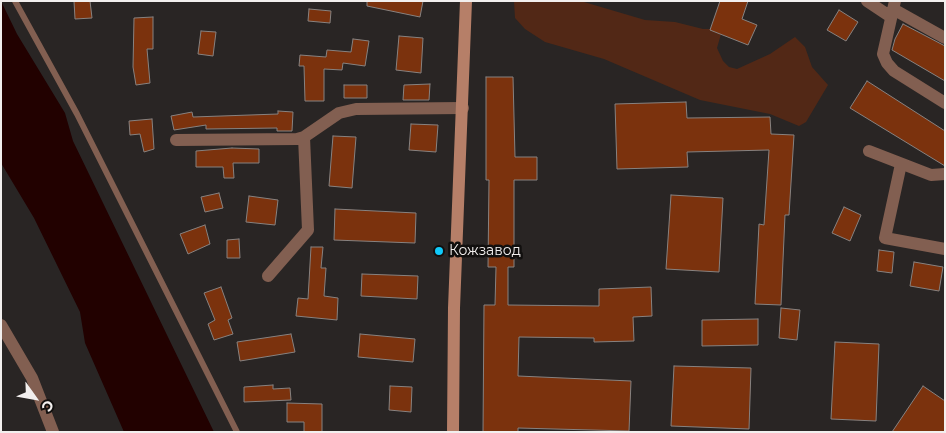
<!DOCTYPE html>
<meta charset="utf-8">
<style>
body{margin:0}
#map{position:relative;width:946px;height:433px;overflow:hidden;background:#292524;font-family:Montserrat,sans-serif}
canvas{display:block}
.frame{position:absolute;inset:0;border:2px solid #f2efee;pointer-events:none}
.north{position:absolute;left:10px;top:373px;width:50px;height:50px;-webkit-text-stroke:4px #110f0e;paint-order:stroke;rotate:122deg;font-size:14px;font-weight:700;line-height:20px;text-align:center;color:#f2efee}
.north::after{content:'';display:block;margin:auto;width:18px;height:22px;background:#f2efee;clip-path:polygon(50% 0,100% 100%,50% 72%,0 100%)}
</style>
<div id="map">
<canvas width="946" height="433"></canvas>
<div class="frame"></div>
<div class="north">С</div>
</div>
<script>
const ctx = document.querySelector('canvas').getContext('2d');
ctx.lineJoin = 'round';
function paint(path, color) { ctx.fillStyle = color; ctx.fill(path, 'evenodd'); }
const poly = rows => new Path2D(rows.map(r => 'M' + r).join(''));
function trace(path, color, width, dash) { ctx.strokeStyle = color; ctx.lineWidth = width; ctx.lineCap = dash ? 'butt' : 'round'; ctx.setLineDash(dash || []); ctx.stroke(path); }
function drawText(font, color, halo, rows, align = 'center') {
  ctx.font = font + ' Montserrat,sans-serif'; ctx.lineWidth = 5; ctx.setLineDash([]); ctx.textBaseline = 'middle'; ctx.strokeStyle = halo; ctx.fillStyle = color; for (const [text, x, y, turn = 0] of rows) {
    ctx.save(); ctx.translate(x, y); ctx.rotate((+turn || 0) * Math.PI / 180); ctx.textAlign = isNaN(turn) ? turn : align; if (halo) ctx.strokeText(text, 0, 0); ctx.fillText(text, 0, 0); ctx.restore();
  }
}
paint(poly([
 [514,1,584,2,645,20,675,22,703,29,716,29,721,34,717,48,723,61,729,67,737,69,770,54,795,37,805,47,812,67,828,85,806,122,799,126,770,114,700,100,604,59,545,42,525,29,515,18]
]), '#522816');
paint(poly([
 [1,1,17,34,65,113,73,141,214,432,124,432,85,343,80,312,34,218,1,163]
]), '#220100');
const building = poly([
 [74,1,90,1,92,18,75,19,74,1],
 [367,1,423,1,420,17,367,6,367,1],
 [720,1,748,1,742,19,757,25,748,45,710,30,720,1],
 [309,9,331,11,330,23,308,21,309,9],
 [839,10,858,22,846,41,827,30,839,10],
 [153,17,153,49,147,49,150,83,136,85,133,67,134,18,153,17],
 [903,24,945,46,945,81,892,50,895,39,903,24],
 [201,31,216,32,213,56,198,54,201,31],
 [399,36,423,38,421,73,396,70,399,36],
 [353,39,369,41,365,66,343,63,342,70,324,69,324,101,305,101,304,66,299,66,300,55,326,57,327,50,351,52,353,39],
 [486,77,513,77,515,157,537,157,537,180,514,180,514,267,508,267,508,305,599,306,599,289,651,287,652,316,633,317,634,341,594,342,594,338,519,337,518,376,631,381,629,431,518,428,518,432,483,432,484,305,495,305,496,267,488,267,489,180,486,180,486,77],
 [867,81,945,131,945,166,850,108,867,81],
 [430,84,429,100,403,100,404,85,430,84],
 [344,85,367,85,367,98,344,98,344,85],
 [686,102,687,118,770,117,771,134,794,135,789,215,785,215,781,305,755,304,759,224,764,225,769,150,687,152,688,167,617,169,615,104,686,102],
 [278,111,293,112,292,131,277,131,277,128,206,129,206,125,174,130,171,116,192,112,193,117,278,114,278,111],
 [152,119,154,149,144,152,140,134,130,135,129,121,152,119],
 [411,124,438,125,436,152,409,150,411,124],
 [333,136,356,137,352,188,329,186,333,136],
 [232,148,259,149,259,163,233,163,234,178,224,178,223,167,196,167,196,151,232,148],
 [219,193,223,208,205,212,201,197,219,193],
 [671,195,723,198,719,272,666,269,671,195],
 [249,196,278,200,275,225,246,222,249,196],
 [844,207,861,215,850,241,832,233,844,207],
 [335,209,416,213,415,243,334,240,335,209],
 [205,225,210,244,188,254,180,234,205,225],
 [239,239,240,258,227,258,227,240,239,239],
 [311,247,323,247,321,268,326,268,324,296,338,298,337,320,296,316,298,298,308,299,311,247],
 [879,250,894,252,892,273,877,271,879,250],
 [914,262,943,267,939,291,910,286,914,262],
 [362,274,418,276,417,299,361,296,362,274],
 [221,287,232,318,228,320,233,334,214,340,208,324,215,320,204,293,221,287],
 [781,308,800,310,797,340,779,338,781,308],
 [758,319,758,345,702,346,702,320,758,319],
 [291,334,295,352,240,361,237,342,291,334],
 [360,334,415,339,413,362,358,357,360,334],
 [835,342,879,344,876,421,831,419,835,342],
 [674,366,751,368,749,429,671,426,674,366],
 [273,385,273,389,290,388,291,400,244,402,244,387,273,385],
 [390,386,412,387,411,412,389,410,390,386],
 [923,386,945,401,945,432,892,432,923,386],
 [287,403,322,404,322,432,304,432,304,422,287,422,287,403]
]);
paint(building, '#7b320d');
trace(building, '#878280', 1);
trace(poly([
 [15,1,77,114,237,432]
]), '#825f51', 6);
trace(poly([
 [867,1,891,17],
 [895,1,883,54,887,63,894,71,945,103],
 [893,9,945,38],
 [176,140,297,139,304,137,339,113,356,109,463,108],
 [869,151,931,175,945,174],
 [901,164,885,238,945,249],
 [268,276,308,230,304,137],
 [1,325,32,378,53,432]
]), '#825f51', 12);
trace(poly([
 [453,432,454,308,466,1]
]), '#b67f68', 12);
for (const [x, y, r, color] of [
 [439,251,5,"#10cafa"]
]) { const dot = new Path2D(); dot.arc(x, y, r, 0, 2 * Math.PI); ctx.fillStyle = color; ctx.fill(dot); trace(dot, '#110f0e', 2); }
drawText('14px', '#f2efee', '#110f0e', [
 ["Кожзавод",449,251]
], 'left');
</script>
